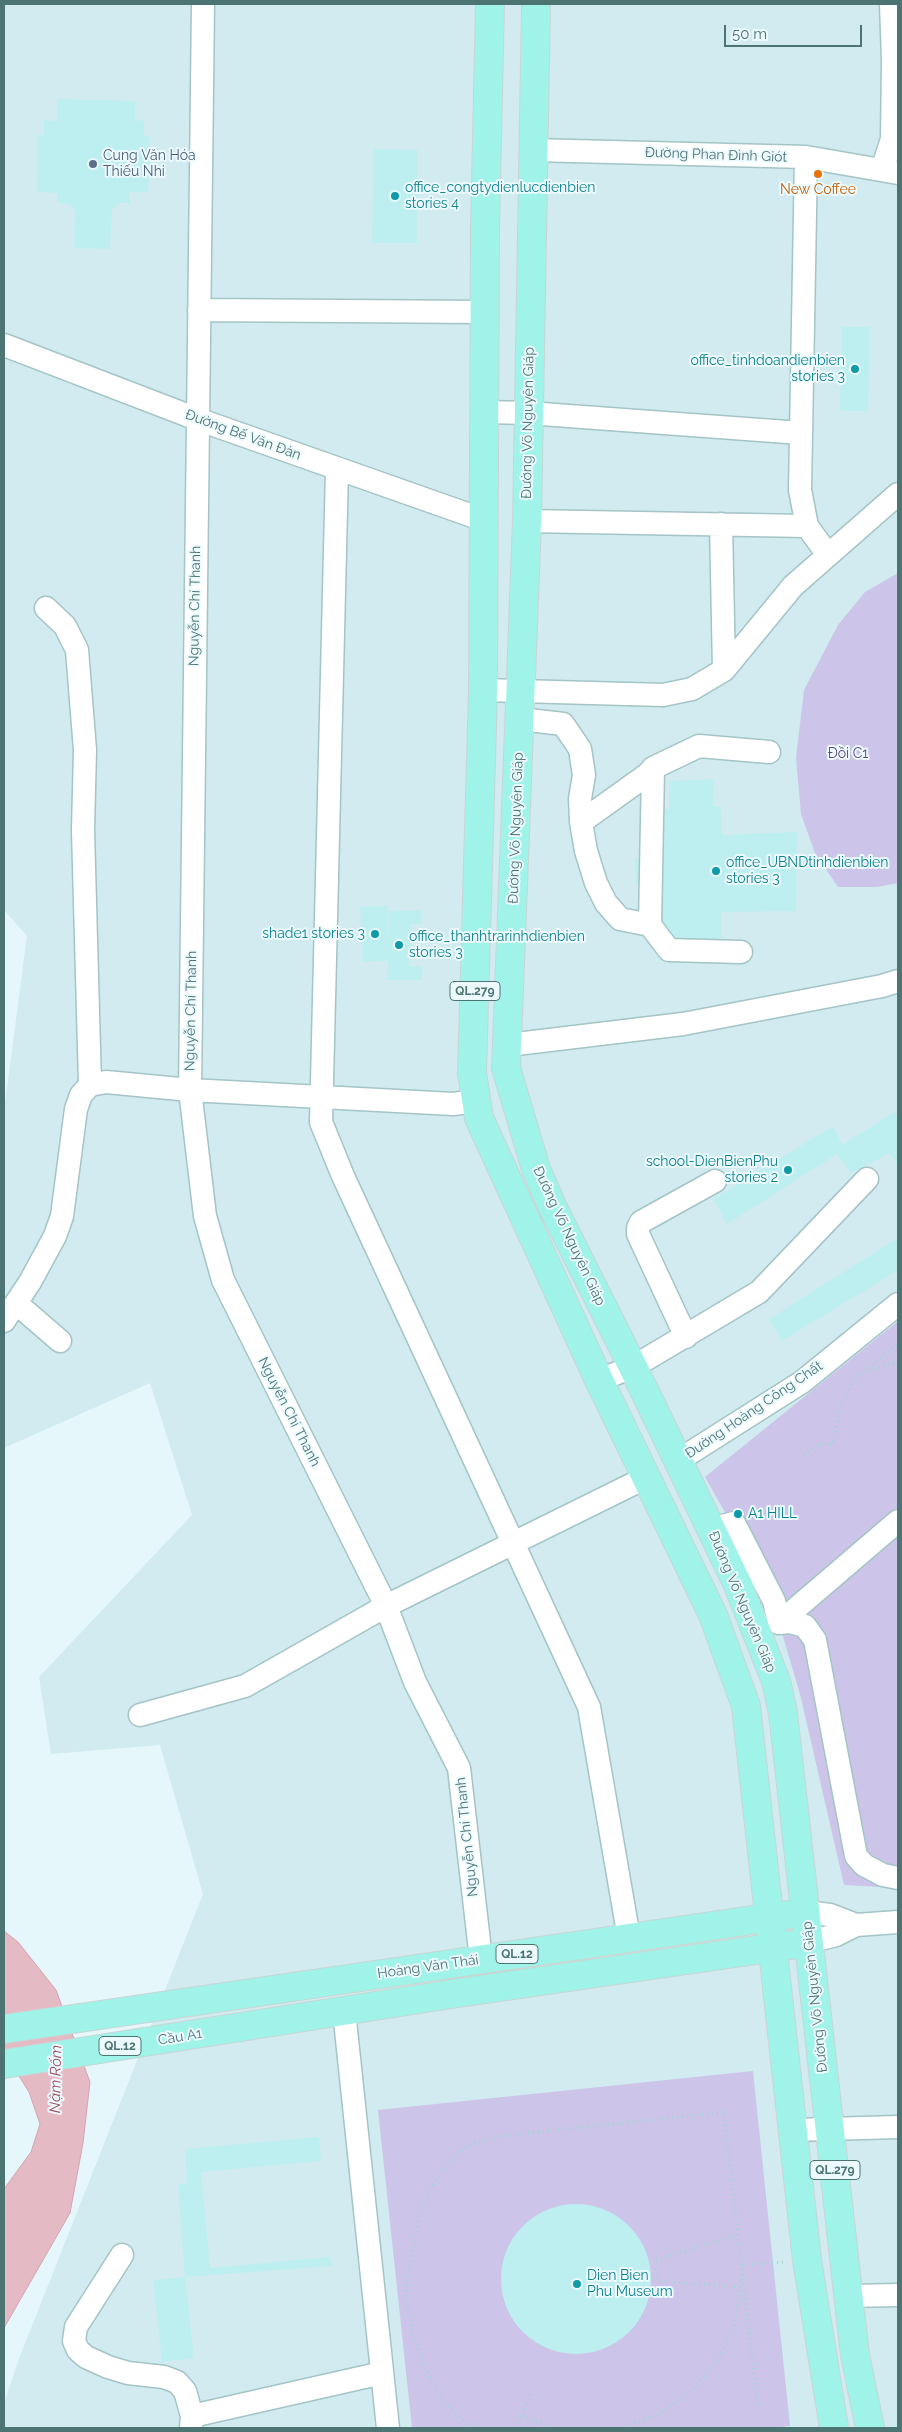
<!DOCTYPE html>
<meta charset="utf-8">
<style>
body{margin:0}
#map{position:relative;width:902px;height:2432px;overflow:hidden;background:#e6f7fb;font-family:Raleway,sans-serif}
canvas{display:block}
.frame{position:absolute;inset:0;border:5px solid #4c7473;pointer-events:none}
.scale{position:absolute;left:724px;top:25px;width:138px;height:22px;box-sizing:border-box;border:2px solid #4c7473;border-top:0;padding-left:6px;font-size:15px;line-height:18px;white-space:nowrap;color:#4c7473;-webkit-text-stroke:4px #ecfafe;paint-order:stroke}
</style>
<div id="map">
<canvas width="902" height="2432"></canvas>
<div class="frame"></div>
<div class="scale">50 m</div>
</div>
<script>
const ctx = document.querySelector('canvas').getContext('2d');
ctx.lineJoin = 'round';
function paint(path, color) { ctx.fillStyle = color; ctx.fill(path, 'evenodd'); }
const poly = rows => new Path2D(rows.map(r => 'M' + r).join(''));
function trace(path, color, width, dash) { ctx.strokeStyle = color; ctx.lineWidth = width; ctx.lineCap = dash ? 'butt' : 'round'; ctx.setLineDash(dash || []); ctx.stroke(path); }
function drawText(font, color, halo, rows, align = 'center') {
  ctx.font = font + ' Raleway,sans-serif'; ctx.lineWidth = 4; ctx.setLineDash([]); ctx.textBaseline = 'middle'; ctx.strokeStyle = halo; ctx.fillStyle = color; for (const [text, x, y, turn = 0] of rows) {
    ctx.save(); ctx.translate(x, y); ctx.rotate((+turn || 0) * Math.PI / 180); ctx.textAlign = isNaN(turn) ? turn : align; if (halo) ctx.strokeText(text, 0, 0); ctx.fillText(text, 0, 0); ctx.restore();
  }
}
paint(poly([
 [4,4,898,4,898,2428,4,2428,4,2403,20,2356,203,1894,160,1745,51,1754,39,1677,192,1515,150,1383,4,1448,4,1110,27,936,4,910]
]), '#d1ebf0');
paint(poly([
 [898,573,898,883,877,887,838,887,815,853,801,814,796,758,804,690,838,625,865,592],
 [898,1321,898,1888,844,1885,800,1694,779,1623,766,1585,705,1477],
 [753,2071,790,2426,772,2428,412,2428,378,2110]
]), '#ccc5e9');
const water = poly([
 [4,1931,18,1942,56,1990,90,2082,83,2143,70,2213,4,2328,4,2189,31,2152,40,2124,29,2092,4,2052,4,1931]
]);
paint(water, '#e4bbc5');
trace(water, '#d6a2ae', 1);
paint(poly([
 [57,99,135,101,135,120,144,121,144,135,150,136,148,192,130,192,130,203,119,203,112,210,110,249,74,248,75,211,69,204,57,203,57,193,37,192,38,135,44,135,44,120,57,121],
 [374,149,418,150,417,243,372,243],
 [842,327,870,327,868,411,840,411],
 [714,779,713,806,721,806,722,835,797,832,796,911,722,912,722,938,714,938,713,959,660,940,658,884,636,885,635,858,657,856,657,809,669,809,669,781],
 [388,906,388,952,389,911,421,910,421,924,411,924,409,966,422,966,422,980,387,980,388,961,363,962,360,907],
 [894,1112,898,1118,898,1166,890,1153,851,1173,837,1154,727,1224,714,1199,833,1126,842,1145],
 [898,1238,898,1270,782,1341,769,1319],
 [319,2137,321,2161,201,2172,210,2268,331,2257,332,2266,185,2277,178,2184,187,2183,185,2149],
 '501 2279a75 75 0 1 1 150 0a75 75 0 1 1-150 0Z',
 [185,2277,194,2358,162,2362,153,2280]
]), '#beeff0');
const minor = poly([
 [203,4,190,1090,205,1216,223,1280,386,1606,415,1682,459,1768,481,1959],
 [533,150,806,157,898,173],
 [806,157,800,490,807,526,828,555],
 [882,170,892,139,893,60,891,4],
 [199,310,485,312],
 [4,345,197,419,484,520],
 [484,412,528,413,801,433],
 [337,469,321,1122,343,1176,589,1707,629,1938],
 [527,521,807,526],
 [721,524,724,670],
 [46,608,65,626,77,650,85,750,83,830,90,1085],
 [483,690,663,695,692,689,724,670,793,586,898,494],
 [520,719,563,724,580,749,584,775,580,799,581,822,586,851,596,883,606,903,620,919,650,925],
 [653,768,650,925,669,950,741,952],
 [581,822,648,774,653,768,699,746,769,752],
 [508,1045,683,1024,882,986,898,981],
 [16,1303,60,1341],
 [4,1321,30,1282,55,1236,62,1216,76,1109,81,1095,90,1085,106,1082,190,1090,453,1104,476,1101],
 [686,1337,638,1234,638,1228,641,1222,715,1181],
 [599,1380,633,1367,759,1292,867,1179],
 [679,1460,802,1382,898,1304],
 [711,1529,734,1523,774,1601,779,1623,790,1622,805,1626,815,1640,856,1856,864,1865,883,1875,898,1878],
 [779,1623,898,1521],
 [140,1715,245,1686,386,1606,647,1477],
 [806,1912,830,1915,856,1925,836,1935,809,1942],
 [856,1925,898,1922],
 [344,2011,388,2428],
 [793,2130,898,2127],
 [122,2255,76,2327,74,2341,78,2350,86,2357,108,2367,128,2373,164,2377,177,2382,185,2391,192,2416],
 [848,2296,898,2295],
 [191,2428,192,2416,382,2373]
]);
const highway = poly([
 [490,4,485,227,483,690,472,1073,479,1118,599,1380,713,1615,746,1706,807,2260,834,2428],
 [536,4,527,521,506,1068,536,1169,553,1208,633,1367,738,1585,776,1681,783,1713,855,2355,870,2428],
 [4,2029,787,1915],
 [4,2064,458,1993,791,1945]
]);
trace(minor, '#a4c4c5', 25);
trace(highway, '#c9d5d5', 30);
trace(poly([
 [869,1370,894,1363,898,1367],
 [804,1455,818,1444,833,1444,841,1403,854,1380,898,1344],
 [738,2235,655,2260,657,2281,743,2287],
 [742,2265,787,2262],
 [522,2416,555,2428],
 [470,2428,442,2399,425,2368,414,2336,407,2304,408,2273,419,2217,430,2191,443,2169,467,2146,501,2136,724,2112,758,2407],
 [517,2428,532,2392],
 [620,2428,658,2415,691,2392,717,2362,734,2326,741,2286,741,2272]
]), '#a2d5d5', 3, [1, 4]);
trace(minor, '#fff', 22);
trace(highway, '#9ff3e9', 28);
for (const [x, y, r, color] of [
 [93,164,5,"#5c6f8a"],
 [818,174,5,"#e8710a"],
 [395,196,5,"#0f9aa8"],
 [855,369,5,"#0f9aa8"],
 [716,871,5,"#0f9aa8"],
 [375,934,5,"#0f9aa8"],
 [399,945,5,"#0f9aa8"],
 [788,1170,5,"#0f9aa8"],
 [738,1514,5,"#0f9aa8"],
 [577,2284,5,"#0f9aa8"]
]) { const dot = new Path2D(); dot.arc(x, y, r, 0, 2 * Math.PI); ctx.fillStyle = color; ctx.fill(dot); trace(dot, '#ecfafe', 2); }
for (const [x, y, w] of [
 [475,991,50],
 [517,1954,42],
 [120,2046,42],
 [835,2170,50]
]) { const box = new Path2D(); box.roundRect(x - w / 2, y - 9.5, w, 19, 4); ctx.fillStyle = '#ecfafe'; ctx.fill(box); trace(box, '#4c7473', 1); }
drawText('bold 12px', '#4c7473', null, [
 ["QL.279",475,991],
 ["QL.12",517,1954],
 ["QL.12",120,2046],
 ["QL.279",835,2170]
]);
drawText('14px', '#4c7473', '#ecfafe', [
 ["Đường Phan Đình Giót",716,155,2],
 ["Đường Võ Nguyên Giáp",528,423,-89],
 ["Đường Bế Văn Đàn",243,435,20],
 ["Nguyễn Chí Thanh",195,606,-89],
 ["Đường Võ Nguyên Giáp",516,828,-88],
 ["Nguyễn Chí Thanh",191,1011,-89],
 ["Đường Võ Nguyên Giáp",569,1236,65],
 ["Đường Hoàng Công Chất",754,1410,-34],
 ["Nguyễn Chí Thanh",289,1412,63],
 ["Đường Võ Nguyên Giáp",742,1602,67],
 ["Nguyễn Chí Thanh",467,1837,-96],
 ["Hoàng Văn Thái",428,1967,-8],
 ["Đường Võ Nguyên Giáp",815,1997,-96],
 ["Cầu A1",180,2037,-9]
]);
drawText('14px', '#4e5e75', '#ecfafe', [
 ["Cung Văn Hóa",103,156],
 ["Thiếu Nhi",103,172]
], 'left');
drawText('14px', '#0d838f', '#ecfafe', [
 ["office_congtydienlucdienbien",405,188],
 ["stories 4",405,204],
 ["office_tinhdoandienbien",845,361,"right"],
 ["stories 3",845,377,"right"],
 ["office_UBNDtinhdienbien",726,863],
 ["stories 3",726,879],
 ["shade1 stories 3",365,934,"right"],
 ["office_thanhtrarinhdienbien",409,937],
 ["stories 3",409,953],
 ["school-DienBienPhu",778,1162,"right"],
 ["stories 2",778,1178,"right"],
 ["A1 HILL",748,1514],
 ["Dien Bien",587,2276],
 ["Phu Museum",587,2292]
], 'left');
drawText('14px', '#c56008', '#ecfafe', [
 ["New Coffee",818,190]
]);
drawText('14px', '#5d4a85', '#ecfafe', [
 ["Đồi C1",848,754]
]);
drawText('italic 15px', '#9b4f60', '#ecfafe', [
 ["Nậm Rốm",56,2079,-89]
]);
</script>
